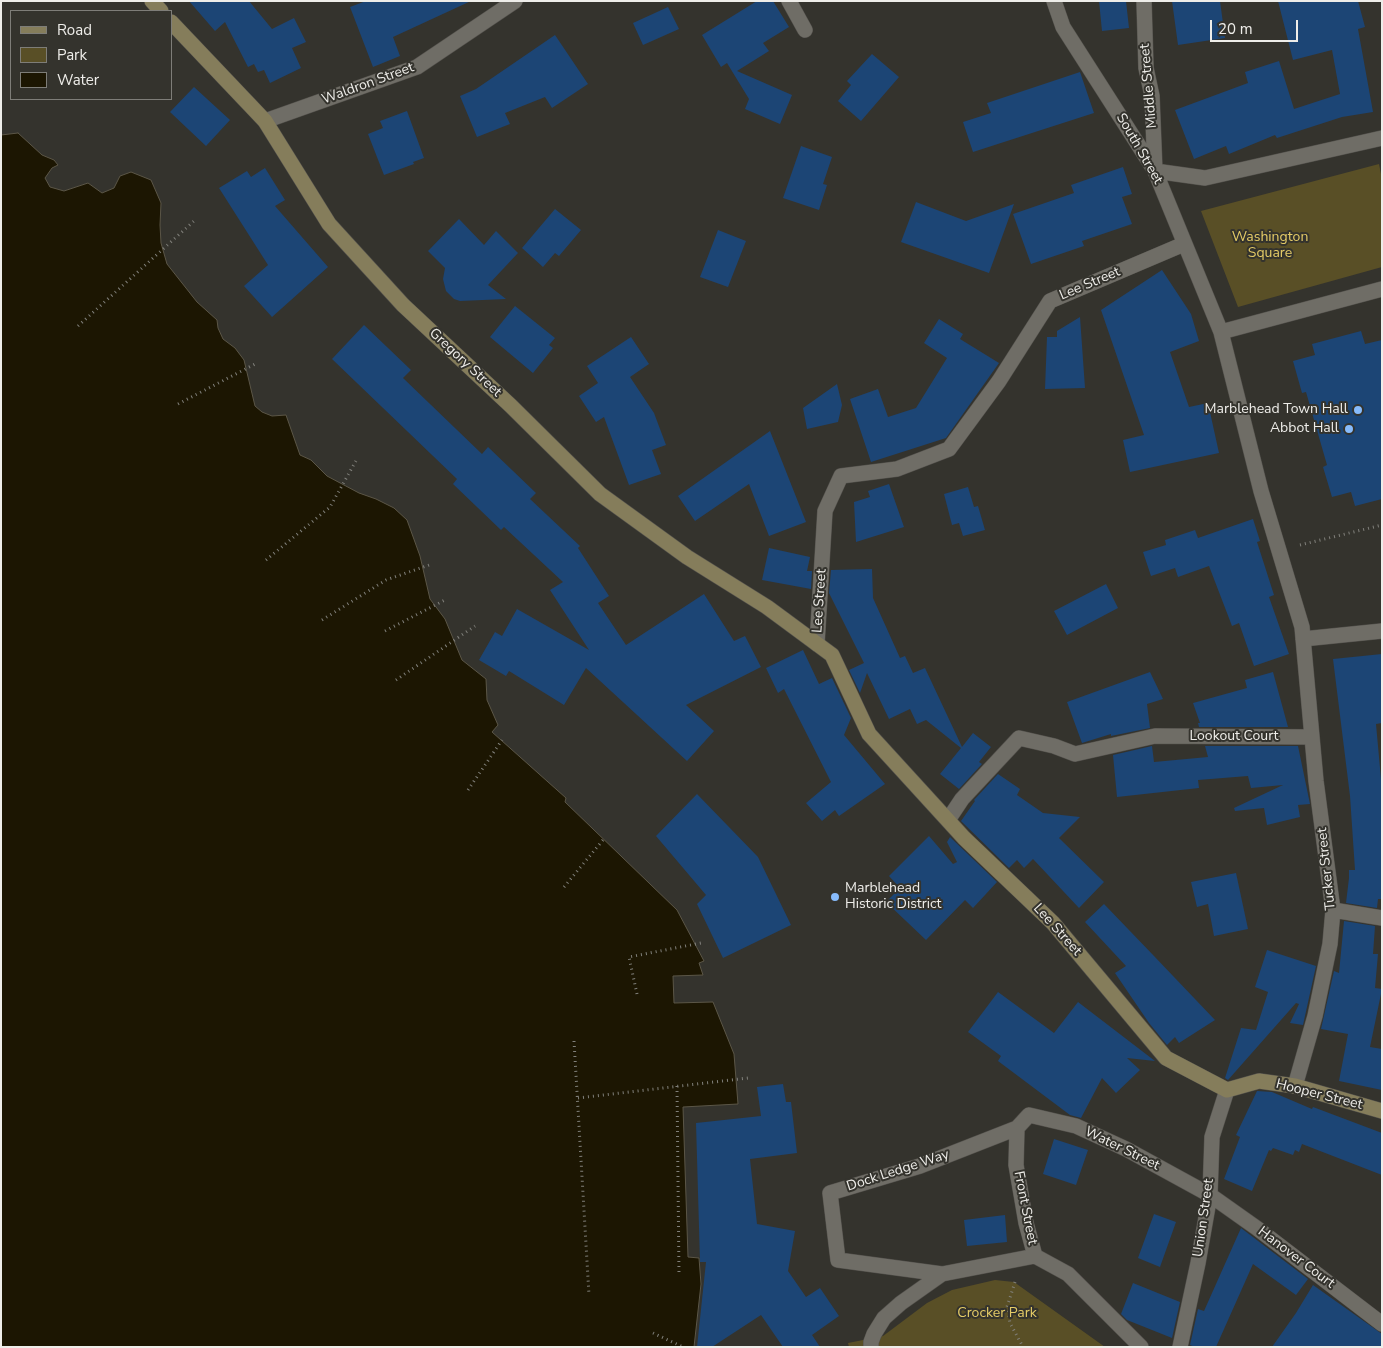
<!DOCTYPE html>
<style>
body{margin:0}
#map{position:relative;width:1383px;height:1348px;overflow:hidden;background:#34332d;font-family:"Nunito Sans",sans-serif}
canvas{display:block}
.frame{position:absolute;inset:0;border:2px solid #eeede9;pointer-events:none}
.legend{position:absolute;left:10px;top:10px;width:162px;height:90px;box-sizing:border-box;background:#34332d;border:1px solid #7e7d78;margin:0;padding:6px 9px;list-style:none;font-size:15px;color:#eeede9}
.legend li{display:flex;align-items:center;gap:10px;height:25px}
.legend b{width:25px;border:1px solid #7e7d78}
.scale{position:absolute;left:1210px;top:20px;width:88px;height:22px;box-sizing:border-box;border:2px solid #eeede9;border-top:0;padding-left:6px;font-size:15px;line-height:18px;white-space:nowrap;color:#eeede9;-webkit-text-stroke:4px #34332d;paint-order:stroke}
</style>
<div id="map">
<canvas width="1383" height="1348"></canvas>
<div class="frame"></div>
<ul class="legend">
<li><b style="height:6px;background:#857d5b"></b>Road</li>
<li><b style="height:14px;background:#594f26"></b>Park</li>
<li><b style="height:14px;background:#1c1602"></b>Water</li>
</ul>
<div class="scale">20 m</div>
</div>
<script>
const ctx = document.querySelector('canvas').getContext('2d');
ctx.lineJoin = 'round';
function paint(path, color) { ctx.fillStyle = color; ctx.fill(path, 'evenodd'); }
const poly = rows => new Path2D(rows.map(r => 'M' + r).join(''));
function trace(path, color, width, dash) { ctx.strokeStyle = color; ctx.lineWidth = width; ctx.lineCap = dash ? 'butt' : 'round'; ctx.setLineDash(dash || []); ctx.stroke(path); }
function drawText(font, color, halo, rows, align = 'center') {
  ctx.font = font + ' "Nunito Sans",sans-serif'; ctx.lineWidth = 4; ctx.setLineDash([]); ctx.textBaseline = 'middle'; ctx.strokeStyle = halo; ctx.fillStyle = color; for (const [text, x, y, turn = 0] of rows) {
    ctx.save(); ctx.translate(x, y); ctx.rotate((+turn || 0) * Math.PI / 180); ctx.textAlign = isNaN(turn) ? turn : align; if (halo) ctx.strokeText(text, 0, 0); ctx.fillText(text, 0, 0); ctx.restore();
  }
}
paint(poly([
 [1379,164,1382,179,1382,267,1238,307,1201,211],
 [995,1280,1014,1282,1105,1347,849,1347,848,1343,883,1336,927,1303,952,1290]
]), '#594f26');
const water = poly([
 [18,133,42,155,54,160,58,165,52,168,45,178,50,187,64,191,88,183,102,193,114,188,120,176,131,172,151,180,161,203,160,225,161,243,167,264,197,302,217,320,218,328,223,339,235,348,244,360,255,406,262,412,272,416,286,415,300,455,311,460,327,476,359,493,376,499,394,508,407,520,420,556,430,599,445,619,462,660,486,679,487,700,498,725,492,732,566,798,565,802,677,910,704,961,699,963,703,975,673,976,674,1003,713,1002,734,1054,738,1104,683,1107,688,1257,699,1258,701,1284,694,1347,1,1347,1,135,18,133]
]);
paint(water, '#1c1602');
trace(water, '#5b5647', 1);
paint(poly([
 [189,1,249,1,272,29,294,18,306,42,292,48,301,68,270,83,264,70,258,72,254,64,248,67,225,22,215,31],
 [366,1,471,1,393,37,400,56,373,67,350,7],
 [757,1,773,1,789,27,763,43,769,51,737,71,792,95,780,124,745,109,749,99,727,63,721,67,702,35],
 [1099,1,1126,1,1129,28,1102,31],
 [1172,1,1220,1,1225,38,1178,45],
 [1278,1,1358,1,1365,27,1358,29,1373,112,1342,117,1277,138,1275,135,1229,154,1226,146,1194,159,1175,110,1248,83,1245,72,1279,61,1294,109,1340,94,1332,50,1293,60],
 [668,7,679,29,643,45,633,23],
 [555,35,588,84,552,108,545,97,505,113,510,124,477,137,460,96,476,89],
 [872,54,899,77,861,121,838,101,851,85,847,81],
 [1080,72,1094,113,973,152,963,122,991,113,987,103],
 [194,87,230,120,206,146,170,112],
 [407,111,424,158,413,162,414,164,384,175,368,134,383,128,380,121],
 [801,146,832,157,823,184,827,185,819,210,783,198],
 [1123,167,1132,194,1122,197,1132,224,1082,241,1084,246,1031,264,1013,214,1074,193,1071,185],
 [265,168,285,200,275,206,328,267,272,317,244,286,268,265,219,188,247,171,251,177],
 [916,202,966,221,1014,204,989,273,901,242],
 [555,209,581,230,559,256,555,253,543,267,522,248],
 [459,219,484,245,496,231,518,253,488,285,506,299,460,301,454,299,446,291,443,279,445,268,428,251],
 [718,230,746,241,728,287,700,277],
 [1162,270,1191,314,1199,341,1170,352,1189,407,1208,403,1219,453,1130,472,1123,440,1144,435,1101,310],
 [515,306,555,338,549,345,553,348,533,373,490,337],
 [1080,317,1085,388,1045,389,1047,337,1057,337,1057,331],
 [939,319,963,334,960,339,999,363,946,438,871,462,850,399,878,389,888,417,916,408,947,358,924,343],
 [364,325,411,370,403,378,482,454,488,447,536,493,530,499,580,546,578,548,609,596,598,603,626,645,704,594,734,641,745,636,761,667,686,705,714,731,687,761,586,668,564,705,509,671,506,676,479,660,495,632,502,636,517,609,589,650,550,590,563,582,504,527,501,530,453,484,457,479,332,359],
 [1361,331,1365,344,1382,340,1382,499,1355,506,1351,492,1332,497,1323,467,1327,465,1306,392,1302,393,1293,361,1315,355,1312,344],
 [631,337,649,364,630,377,654,413,666,445,652,450,661,474,629,485,604,417,596,422,579,396,598,383,587,366],
 [837,384,842,405,838,422,807,429,803,408],
 [770,431,806,522,769,536,749,484,695,521,678,496],
 [889,484,904,527,856,542,854,502,870,497,868,491],
 [968,487,974,507,978,506,985,530,963,536,959,523,952,525,944,494],
 [1253,519,1260,541,1257,542,1274,595,1269,597,1289,654,1254,666,1239,623,1232,626,1209,566,1178,577,1175,568,1151,576,1143,552,1166,545,1165,540,1195,530,1198,538],
 [769,548,810,557,807,571,812,571,811,589,762,580],
 [872,569,873,598,900,658,905,656,913,673,925,668,962,747,973,733,991,747,979,762,982,764,959,789,940,774,961,748,926,720,917,724,910,709,889,719,867,673,860,693,849,670,864,663,829,593,831,570],
 [1106,584,1118,608,1067,635,1054,611],
 [803,650,819,684,832,678,851,718,844,735,885,784,839,816,835,810,822,821,806,803,831,782,784,689,778,693,766,668],
 [1382,654,1382,723,1376,724,1382,790,1382,899,1378,899,1377,908,1346,903,1349,878,1349,870,1355,870,1350,796,1333,659],
 [1150,672,1163,699,1147,704,1150,728,1111,736,1111,734,1082,743,1067,702],
 [1273,672,1288,727,1199,727,1198,723,1200,723,1193,703,1247,688,1245,680],
 [1152,746,1154,762,1208,757,1205,746,1298,746,1310,804,1298,805,1300,817,1267,825,1264,808,1235,811,1234,808,1283,785,1251,788,1248,776,1198,780,1199,788,1117,797,1113,755],
 [998,774,1020,789,1017,795,1043,813,1080,817,1059,838,1104,882,1079,908,1033,859,1024,868,1017,860,1009,868,961,821,975,801,974,800],
 [697,794,758,857,791,925,723,958,697,904,706,895,656,836],
 [929,836,953,864,957,862,947,842,950,837,997,882,973,908,965,900,926,940,886,902,900,888,889,876],
 [1236,873,1248,929,1214,936,1208,904,1197,907,1191,882],
 [1104,904,1154,956,1215,1020,1179,1043,1175,1037,1167,1045,1149,1023,1115,973,1126,966,1085,922],
 [1344,921,1375,926,1373,954,1378,954,1375,988,1382,989,1370,1047,1382,1049,1382,1090,1339,1081,1348,1034,1321,1029,1334,971,1339,973],
 [1267,950,1316,966,1303,1025,1290,1023,1299,1004,1296,1003,1228,1080,1225,1078,1241,1028,1256,1030,1268,992,1255,987],
 [998,992,1054,1033,1078,1002,1155,1061,1127,1058,1140,1070,1116,1093,1102,1078,1081,1118,1070,1115,998,1061,1001,1056,968,1032],
 [783,1084,786,1102,791,1102,797,1153,750,1159,757,1224,795,1231,788,1271,806,1297,820,1288,839,1316,812,1335,820,1347,783,1347,761,1315,712,1347,697,1347,706,1262,700,1262,696,1123,761,1116,757,1087],
 [1257,1091,1272,1092,1312,1109,1313,1107,1382,1133,1382,1175,1302,1144,1299,1152,1295,1150,1293,1155,1273,1148,1271,1151,1269,1150,1252,1191,1224,1179,1240,1137,1236,1135],
 [1054,1139,1088,1150,1076,1185,1043,1174],
 [1154,1214,1176,1222,1160,1267,1138,1258],
 [1005,1215,1007,1242,967,1246,964,1220],
 [1241,1228,1308,1279,1296,1295,1253,1264,1216,1347,1195,1347,1190,1345,1198,1309,1204,1311],
 [1133,1283,1180,1302,1172,1338,1127,1320,1121,1314],
 [1313,1285,1382,1334,1382,1347,1272,1347,1296,1313]
]), '#1c4575');
const lane = poly([
 [789,1,805,30]
]);
const street = poly([
 [1054,1,1063,27,1155,171,1221,332,1261,491,1302,627,1316,781,1333,910,1330,944,1315,1016,1295,1086],
 [1144,1,1146,68,1152,96,1155,171,1205,178,1382,138],
 [265,121,417,67,515,1],
 [1221,332,1382,289],
 [1303,639,1382,631],
 [817,644,825,511,841,476,897,469,949,449,999,381,1050,301,1184,244],
 [948,820,962,799,1019,738,1054,746,1075,754,1155,736,1312,737],
 [1333,910,1382,918],
 [1017,1128,920,1166,830,1193,838,1260,942,1274,1035,1256],
 [871,1347,871,1342,874,1334,884,1318,901,1303,942,1274],
 [1141,1347,1068,1274,1035,1256,1026,1223,1016,1165,1017,1128,1029,1115,1076,1126,1126,1149,1210,1195,1258,1229,1382,1324],
 [1180,1347,1198,1263,1210,1195,1212,1137,1227,1090]
]);
const secondary = poly([
 [152,1,161,11],
 [171,22,265,121,329,224,403,305,511,406,600,494,687,557,767,607,832,655,869,734,964,838,1053,923,1166,1058,1227,1090,1259,1081,1295,1086,1382,1111]
]);
trace(lane, '#53514c', 16);
trace(street, '#53514c', 16);
trace(secondary, '#53514c', 16);
trace(poly([
 [78,326,194,221],
 [178,404,257,363],
 [1300,545,1382,525],
 [266,560,330,507,357,459],
 [322,620,386,580,432,564],
 [385,631,445,600],
 [396,680,475,626],
 [468,790,502,740],
 [564,887,603,840],
 [637,994,629,957,701,943],
 [574,1041,589,1295],
 [677,1086,679,1274],
 [578,1098,748,1078],
 [1015,1282,1007,1307,1010,1323,1023,1347],
 [653,1333,683,1347]
]), '#81807b', 3, [1, 4]);
trace(lane, '#6f6d66', 15);
trace(street, '#6f6d66', 15);
trace(secondary, '#857d5b', 15);
for (const [x, y, r, color] of [
 [1358,410,5,"#87bbfb"],
 [1349,429,5,"#87bbfb"],
 [835,897,5,"#87bbfb"]
]) { const dot = new Path2D(); dot.arc(x, y, r, 0, 2 * Math.PI); ctx.fillStyle = color; ctx.fill(dot); trace(dot, '#34332d', 2); }
drawText('14px', '#eeede9', '#34332d', [
 ["Waldron Street",368,84,-20],
 ["Middle Street",1149,86,-95],
 ["South Street",1139,149,60],
 ["Lee Street",1090,284,-23],
 ["Gregory Street",465,363,43],
 ["Lee Street",820,601,-86],
 ["Lookout Court",1234,737],
 ["Tucker Street",1327,869,-96],
 ["Lee Street",1057,930,48],
 ["Hooper Street",1319,1095,14],
 ["Water Street",1122,1149,26],
 ["Dock Ledge Way",898,1171,-18],
 ["Front Street",1025,1208,79],
 ["Union Street",1204,1218,-82],
 ["Hanover Court",1296,1258,37]
]);
drawText('14px', '#e4cb66', '#34332d', [
 ["Washington",1270,238],
 ["Square",1270,254],
 ["Crocker Park",997,1314]
]);
drawText('14px', '#eeede9', '#34332d', [
 ["Marblehead Town Hall",1348,410],
 ["Abbot Hall",1339,429],
 ["Marblehead",845,889,"left"],
 ["Historic District",845,905,"left"]
], 'right');
</script>
